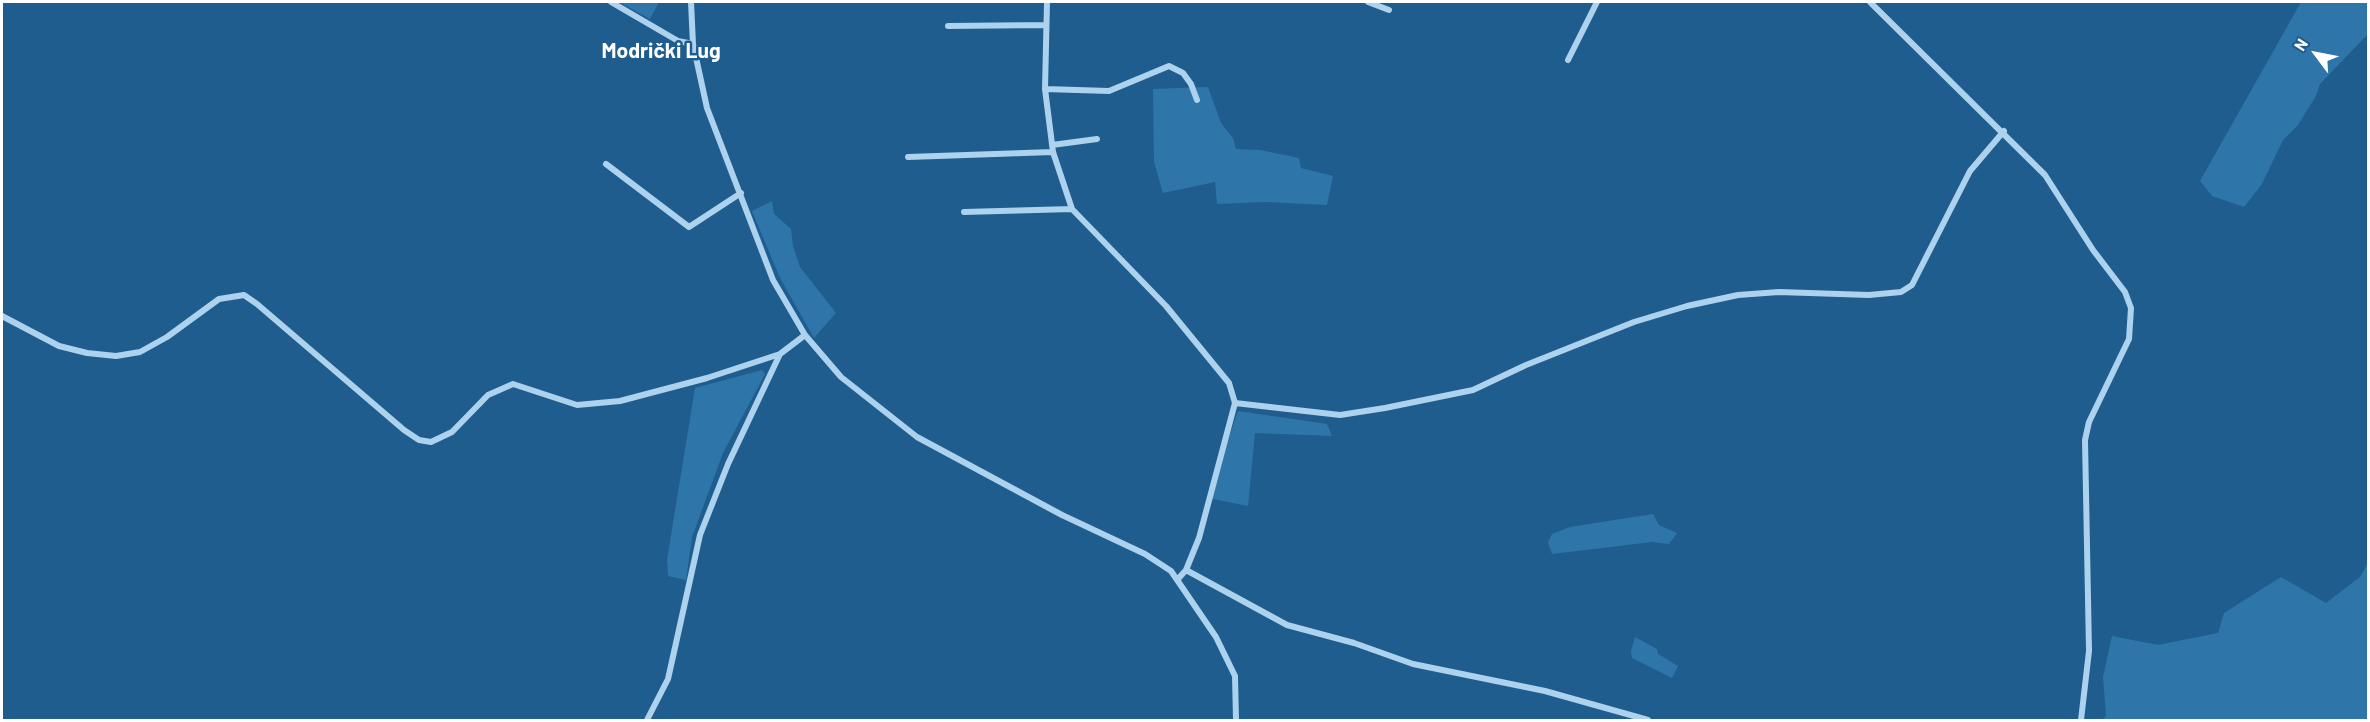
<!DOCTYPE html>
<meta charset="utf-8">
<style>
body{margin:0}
#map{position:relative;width:2370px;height:722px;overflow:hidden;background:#1e5d8e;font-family:Barlow,sans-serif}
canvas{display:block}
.frame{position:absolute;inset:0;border:3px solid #fff;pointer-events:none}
.north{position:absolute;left:2286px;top:24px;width:60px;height:60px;-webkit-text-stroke:4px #1e5d8e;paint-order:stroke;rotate:302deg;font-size:16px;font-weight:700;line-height:24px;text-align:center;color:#fff}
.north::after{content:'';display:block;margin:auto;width:21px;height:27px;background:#fff;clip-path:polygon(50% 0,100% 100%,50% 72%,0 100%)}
</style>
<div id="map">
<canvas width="2370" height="722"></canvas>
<div class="frame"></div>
<div class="north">N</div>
</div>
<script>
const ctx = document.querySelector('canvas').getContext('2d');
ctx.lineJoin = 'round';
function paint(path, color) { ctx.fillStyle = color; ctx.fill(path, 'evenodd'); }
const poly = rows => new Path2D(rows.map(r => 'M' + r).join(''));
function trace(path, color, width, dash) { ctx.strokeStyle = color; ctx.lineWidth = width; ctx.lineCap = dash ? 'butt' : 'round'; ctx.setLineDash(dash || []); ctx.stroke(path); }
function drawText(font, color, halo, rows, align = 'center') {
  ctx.font = font + ' Barlow,sans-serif'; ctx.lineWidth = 5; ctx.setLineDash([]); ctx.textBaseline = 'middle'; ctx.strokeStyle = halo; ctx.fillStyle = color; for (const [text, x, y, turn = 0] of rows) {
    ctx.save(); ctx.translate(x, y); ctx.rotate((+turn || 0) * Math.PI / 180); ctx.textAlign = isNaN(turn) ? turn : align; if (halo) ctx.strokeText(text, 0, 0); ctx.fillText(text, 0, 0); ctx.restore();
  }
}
paint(poly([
 [619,2,659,2,650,19],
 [2301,2,2368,2,2368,34,2320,84,2316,96,2298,125,2283,140,2262,184,2244,207,2212,196,2200,181],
 [1208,87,1221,123,1233,138,1236,149,1260,150,1299,158,1301,168,1333,176,1327,205,1265,202,1217,204,1215,182,1163,193,1154,162,1153,89],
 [772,201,774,214,791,229,793,246,800,267,836,313,814,338,780,278,752,211],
 [762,370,765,374,723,453,692,537,686,580,668,576,667,560,695,388],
 [1238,411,1327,424,1332,436,1255,433,1248,506,1208,498],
 [1653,514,1659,525,1677,533,1669,544,1652,542,1552,554,1548,542,1552,534,1570,527],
 [2368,563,2368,720,2102,720,2106,716,2103,677,2112,636,2158,645,2218,633,2224,613,2281,577,2326,603,2360,577],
 [1635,637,1657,649,1658,654,1678,666,1672,678,1632,658,1631,651]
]), '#2e76aa');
trace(poly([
 [611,2,678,41,693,44],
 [691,2,693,44,707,108,773,280,805,335,841,377,917,437,1062,515,1145,554,1171,571,1216,637,1235,676,1236,720],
 [1047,2,1045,89,1053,152,1072,209,1166,306,1229,383,1235,403,1340,415,1385,408,1473,390,1526,365,1634,322,1687,306,1738,295,1779,292,1869,295,1901,292,1912,285,1970,171,2004,131],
 [1368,2,1389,10],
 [1870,2,2045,175,2093,250,2125,292,2131,308,2129,339,2089,422,2085,440,2089,651,2081,720],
 [948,26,1046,25],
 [1568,60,1597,2],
 [1045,89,1109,91,1169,66,1183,73,1191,84,1197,100],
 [1052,145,1097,139],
 [908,157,1053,152],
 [606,164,689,227,741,193],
 [964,212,1072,209],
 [2,316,59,346,87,353,116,356,140,352,167,337,219,299,244,295,257,304,404,430,419,440,431,442,452,432,488,395,513,384,577,405,620,401,707,378,780,354,805,335],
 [1186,570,1287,625,1354,643,1413,664,1545,691,1648,720],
 [1178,579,1186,570,1199,538,1235,403],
 [647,720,668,679,700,535,728,464,780,354]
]), '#acd2ed', 6);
drawText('bold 21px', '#fff', '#1e5d8e', [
 ["Modrički Lug",661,51]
]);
</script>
